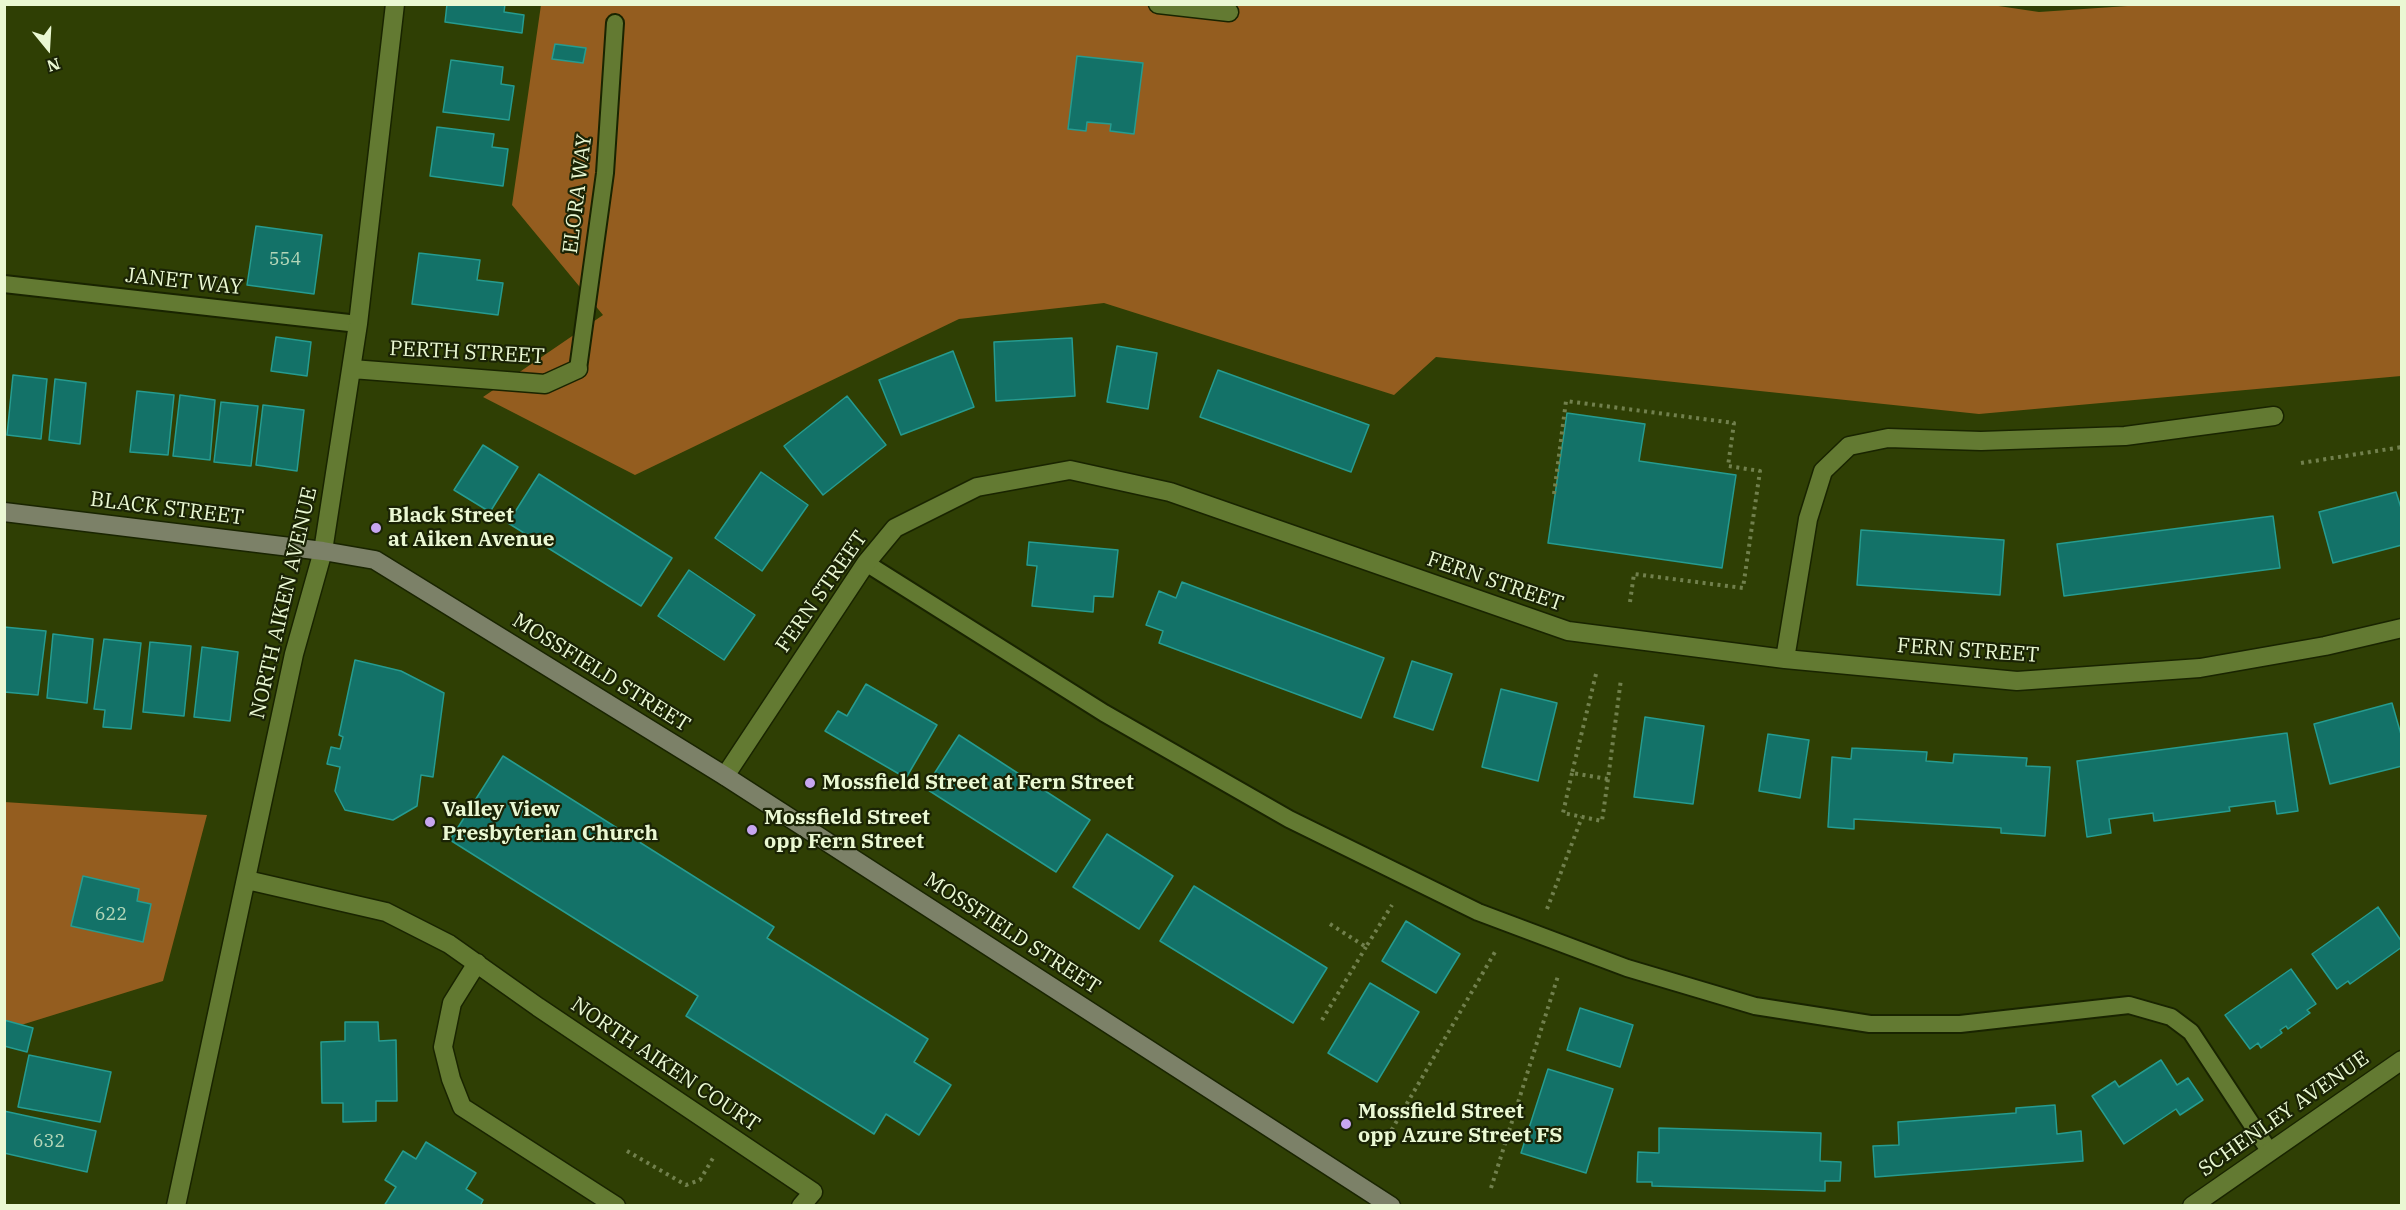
<!DOCTYPE html>
<style>
body{margin:0}
#map{position:relative;width:2406px;height:1210px;overflow:hidden;background:#2f3f04;font-family:"IBM Plex Serif",serif}
canvas{display:block}
.frame{position:absolute;inset:0;border:6px solid #eaf8d3;pointer-events:none}
.north{position:absolute;left:18px;top:18px;width:60px;height:60px;-webkit-text-stroke:4px #1a2305;paint-order:stroke;rotate:162deg;font-size:16px;font-weight:700;line-height:24px;text-align:center;color:#eaf8d3}
.north::after{content:'';display:block;margin:auto;width:21px;height:27px;background:#eaf8d3;clip-path:polygon(50% 0,100% 100%,50% 72%,0 100%)}
</style>
<div id="map">
<canvas width="2406" height="1210"></canvas>
<div class="frame"></div>
<div class="north">N</div>
</div>
<script>
const ctx = document.querySelector('canvas').getContext('2d');
ctx.lineJoin = 'round';
function paint(path, color) { ctx.fillStyle = color; ctx.fill(path, 'evenodd'); }
const poly = rows => new Path2D(rows.map(r => 'M' + r).join(''));
function trace(path, color, width, dash) { ctx.strokeStyle = color; ctx.lineWidth = width; ctx.lineCap = dash ? 'butt' : 'round'; ctx.setLineDash(dash || []); ctx.stroke(path); }
function drawText(font, color, halo, rows, align = 'center') {
  ctx.font = font + ' "IBM Plex Serif",serif'; ctx.lineWidth = 4.5; ctx.setLineDash([]); ctx.textBaseline = 'middle'; ctx.strokeStyle = halo; ctx.fillStyle = color; for (const [text, x, y, turn = 0] of rows) {
    ctx.save(); ctx.translate(x, y); ctx.rotate((+turn || 0) * Math.PI / 180); ctx.textAlign = isNaN(turn) ? turn : align; if (halo) ctx.strokeText(text, 0, 0); ctx.fillText(text, 0, 0); ctx.restore();
  }
}
paint(poly([
 [1985,4,2039,12,2157,4,2401,5,2401,376,1979,414,1436,357,1394,395,1104,303,959,319,635,475,483,397,603,315,512,205,541,5],
 [4,802,207,815,163,981,5,1030]
]), '#945d1f');
const building = poly([
 [447,4,505,4,504,12,524,15,522,33,445,22,447,4],
 [555,44,586,48,583,63,552,59,555,44],
 [1077,56,1143,63,1134,134,1110,131,1111,124,1087,122,1086,131,1068,129,1077,56],
 [451,60,503,67,501,84,514,86,509,120,443,112,451,60],
 [437,127,494,134,492,147,508,149,503,186,430,176,437,127],
 [256,226,322,235,314,294,247,285,256,226],
 [419,253,480,260,477,280,503,283,498,315,412,304,419,253],
 [276,337,311,342,307,376,271,371,276,337],
 [1072,338,1075,396,996,401,994,342,1072,338],
 [1117,346,1157,353,1148,409,1107,402,1117,346],
 [953,351,974,407,901,435,879,380,953,351],
 [1218,370,1369,425,1351,472,1200,417,1218,370],
 [13,375,47,379,41,439,7,435,13,375],
 [55,379,86,383,80,444,49,440,55,379],
 [137,391,174,395,168,455,130,452,137,391],
 [180,395,215,400,210,460,173,456,180,395],
 [847,396,886,445,823,495,784,446,847,396],
 [221,402,258,406,251,466,214,462,221,402],
 [263,405,304,410,297,471,256,465,263,405],
 [1567,413,1645,424,1639,461,1736,475,1722,568,1548,543,1567,413],
 [483,445,518,467,490,512,454,490,483,445],
 [761,472,808,505,762,571,715,538,761,472],
 [539,474,672,558,641,606,508,523,539,474],
 [2396,492,2402,511,2402,545,2333,563,2319,512,2396,492],
 [2273,516,2280,568,2064,596,2057,544,2273,516],
 [1861,530,2004,540,2000,595,1857,585,1861,530],
 [1029,542,1118,550,1113,597,1094,596,1093,612,1032,606,1037,566,1027,565,1029,542],
 [689,570,755,615,724,660,658,616,689,570],
 [1182,582,1384,658,1361,718,1159,643,1163,631,1146,625,1159,591,1176,598,1182,582],
 [4,627,46,631,38,695,4,692,4,627],
 [53,634,93,639,87,703,47,698,53,634],
 [104,639,141,643,131,729,103,727,105,710,94,709,104,639],
 [150,642,191,646,184,716,143,712,150,642],
 [202,647,238,652,230,721,194,717,202,647],
 [355,660,401,671,444,693,433,777,421,775,417,806,393,820,345,810,335,791,340,767,327,764,331,747,340,749,343,737,339,735,355,660],
 [1412,661,1452,674,1433,730,1394,717,1412,661],
 [866,684,937,725,906,778,825,731,838,711,847,716,866,684],
 [1501,689,1557,703,1538,781,1482,767,1501,689],
 [2392,703,2402,738,2402,766,2330,784,2314,724,2392,703],
 [1645,717,1704,726,1693,804,1634,797,1645,717],
 [2287,733,2298,811,2277,814,2275,801,2229,807,2230,811,2154,821,2153,813,2109,819,2111,833,2087,837,2077,761,2287,733],
 [1768,734,1809,740,1800,798,1759,791,1768,734],
 [959,735,1090,820,1056,872,925,788,959,735],
 [1852,748,1927,752,1926,761,1953,763,1954,754,2027,758,2026,766,2050,767,2045,836,2001,833,2001,828,1854,819,1854,829,1828,827,1832,757,1851,759,1852,748],
 [503,756,774,927,767,938,928,1039,914,1062,951,1085,919,1135,886,1114,874,1134,686,1016,698,996,450,840,503,756],
 [1107,834,1173,876,1139,929,1073,887,1107,834],
 [83,876,139,889,137,901,151,904,143,942,71,926,83,876],
 [1194,886,1327,968,1293,1023,1160,941,1194,886],
 [2378,907,2402,942,2402,947,2350,984,2348,981,2337,989,2312,954,2378,907],
 [1406,921,1460,954,1436,993,1382,961,1406,921],
 [2291,969,2316,1004,2307,1010,2310,1013,2288,1029,2286,1026,2280,1030,2282,1033,2261,1048,2258,1043,2250,1049,2225,1015,2291,969],
 [1370,983,1419,1012,1377,1082,1328,1053,1370,983],
 [1580,1008,1633,1025,1620,1067,1567,1050,1580,1008],
 [4,1020,33,1028,27,1052,4,1046,4,1020],
 [345,1022,378,1022,379,1041,396,1040,397,1101,376,1101,376,1121,343,1122,343,1103,322,1103,321,1042,345,1041,345,1022],
 [29,1055,111,1072,100,1122,18,1107,29,1055],
 [2161,1060,2177,1085,2188,1078,2203,1100,2180,1115,2176,1109,2124,1144,2092,1096,2115,1081,2119,1087,2161,1060],
 [1548,1069,1613,1089,1586,1173,1521,1153,1548,1069],
 [2055,1105,2057,1134,2081,1131,2083,1161,1875,1177,1873,1146,1899,1145,1898,1122,2016,1113,2016,1108,2055,1105],
 [4,1111,96,1131,87,1172,4,1153,4,1111],
 [1659,1128,1821,1133,1820,1161,1841,1162,1840,1181,1825,1181,1825,1191,1652,1186,1652,1182,1637,1182,1638,1152,1659,1153,1659,1128],
 [426,1142,476,1173,466,1189,483,1200,480,1206,384,1206,396,1187,385,1180,403,1151,416,1159,426,1142]
]);
paint(building, '#137268');
trace(building, '#269c90', 1.5);
const lane = poly([
 [4,284,358,324],
 [578,369,605,173,615,23],
 [866,563,1104,713,1289,819,1478,912,1627,968,1755,1006,1870,1024,1960,1024,2129,1005,2171,1017,2191,1032,2270,1152]
]);
const street = poly([
 [1158,4,1229,12],
 [352,369,545,384,578,369],
 [1785,659,1808,519,1823,471,1849,446,1888,438,1981,441,2125,436,2274,416],
 [725,776,866,563,895,528,977,487,1070,470,1170,492,1568,631,1785,659,2017,681,2200,668,2325,646,2402,628],
 [247,880,386,912,449,944,538,1007,813,1192,801,1206],
 [477,963,452,1003,443,1047,451,1079,462,1107,616,1206],
 [176,1206,294,654,323,551,358,324,395,4],
 [2192,1206,2402,1060]
]);
const secondary = poly([
 [4,512,323,551,375,560,725,776,1391,1206]
]);
trace(lane, '#192400', 20);
trace(street, '#192400', 21);
trace(secondary, '#192400', 21);
trace(poly([
 [2301,463,2402,447],
 [1554,494,1566,401,1734,423,1728,466,1760,471,1743,588,1634,574,1630,602],
 [1596,674,1572,773,1608,779,1621,679],
 [1572,773,1563,813,1602,821,1608,779],
 [1547,909,1582,817],
 [1330,924,1366,947,1392,905],
 [1322,1020,1366,947],
 [1384,1143,1495,952],
 [627,1151,686,1185,700,1180,713,1158],
 [1491,1188,1558,976]
]), '#71804d', 4, [3, 4.5]);
trace(lane, '#637a32', 16);
trace(street, '#637a32', 18);
trace(secondary, '#7c8168', 18);
for (const [x, y, r, color] of [
 [376,528,6,"#c7a6f0"],
 [810,783,6,"#c7a6f0"],
 [430,822,6,"#c7a6f0"],
 [752,830,6,"#c7a6f0"],
 [1346,1124,6,"#c7a6f0"]
]) { const dot = new Path2D(); dot.arc(x, y, r, 0, 2 * Math.PI); ctx.fillStyle = color; ctx.fill(dot); trace(dot, '#1a2305', 2); }
drawText('18px', '#b4d6b8', null, [
 ["554",285,260],
 ["622",111,915],
 ["632",49,1142]
]);
drawText('21px', '#eaf8d3', '#1a2305', [
 ["ELORA WAY",578,194,-83],
 ["JANET WAY",184,282,6],
 ["PERTH STREET",467,353,3],
 ["BLACK STREET",167,509,7],
 ["FERN STREET",1495,582,19],
 ["FERN STREET",822,592,-55],
 ["NORTH AIKEN AVENUE",284,603,-77],
 ["FERN STREET",1968,651,4],
 ["MOSSFIELD STREET",601,673,32],
 ["MOSSFIELD STREET",1012,934,33],
 ["NORTH AIKEN COURT",665,1065,34],
 ["SCHENLEY AVENUE",2284,1114,-35]
]);
drawText('bold 21px', '#eaf8d3', '#1a2305', [
 ["Black Street",388,516],
 ["at Aiken Avenue",388,540],
 ["Mossfield Street at Fern Street",822,783],
 ["Valley View",442,810],
 ["Presbyterian Church",442,834],
 ["Mossfield Street",764,818],
 ["opp Fern Street",764,842],
 ["Mossfield Street",1358,1112],
 ["opp Azure Street FS",1358,1136]
], 'left');
</script>
